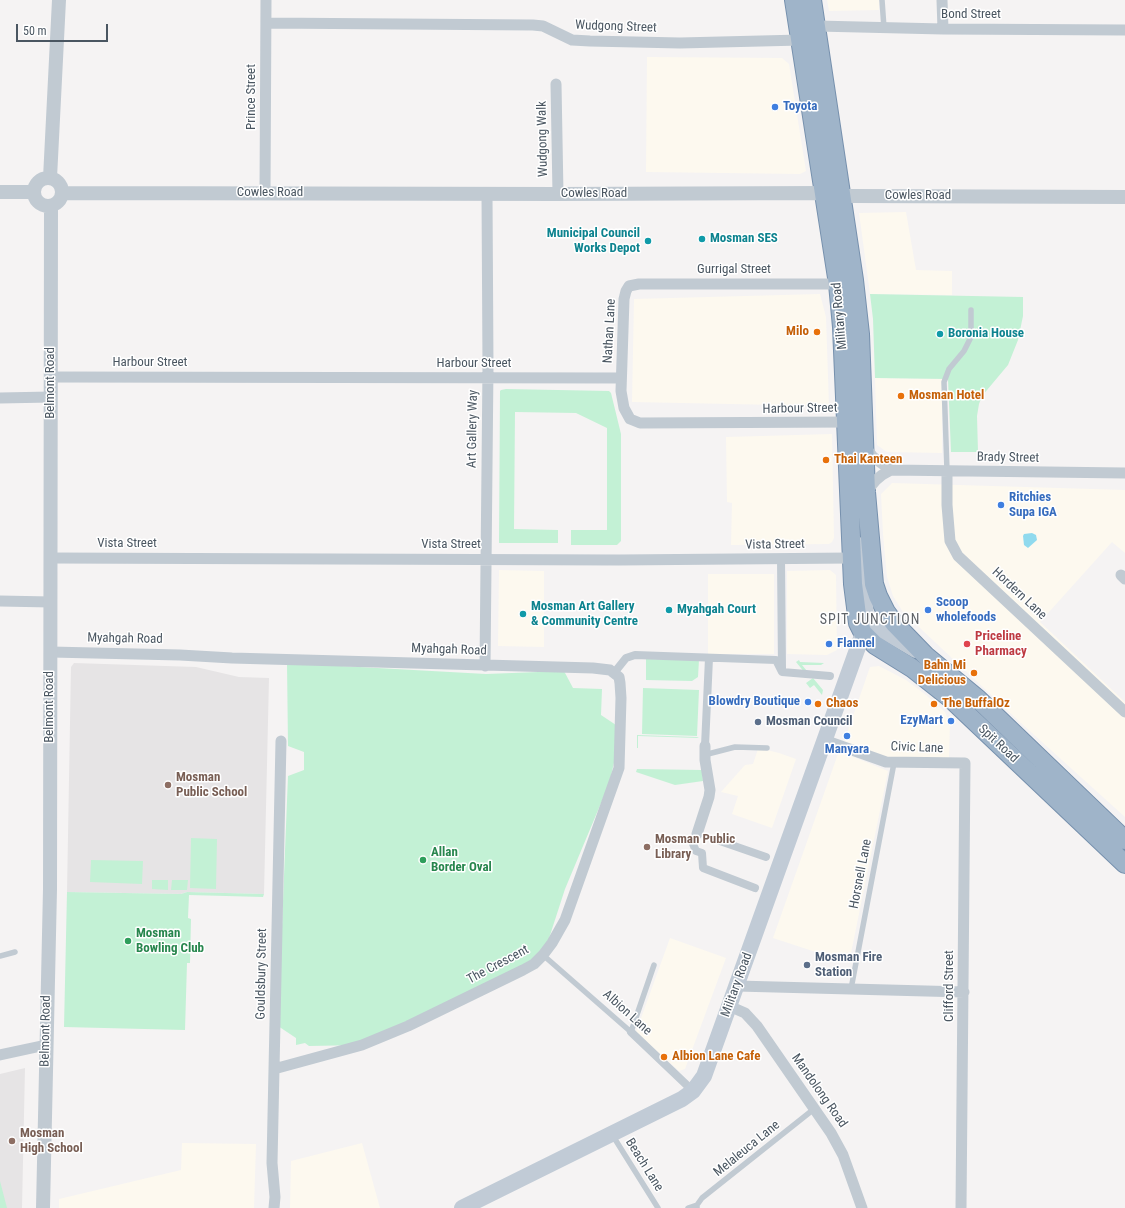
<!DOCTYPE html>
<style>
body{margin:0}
#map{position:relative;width:1125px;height:1208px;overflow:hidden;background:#f5f3f3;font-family:"Roboto Condensed",sans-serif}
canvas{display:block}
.scale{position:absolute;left:16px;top:24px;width:92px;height:18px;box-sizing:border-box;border:2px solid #4a5661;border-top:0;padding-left:5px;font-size:12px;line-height:14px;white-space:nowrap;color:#4a5661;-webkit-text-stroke:3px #fff;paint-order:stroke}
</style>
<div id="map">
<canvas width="1125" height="1208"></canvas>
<div class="scale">50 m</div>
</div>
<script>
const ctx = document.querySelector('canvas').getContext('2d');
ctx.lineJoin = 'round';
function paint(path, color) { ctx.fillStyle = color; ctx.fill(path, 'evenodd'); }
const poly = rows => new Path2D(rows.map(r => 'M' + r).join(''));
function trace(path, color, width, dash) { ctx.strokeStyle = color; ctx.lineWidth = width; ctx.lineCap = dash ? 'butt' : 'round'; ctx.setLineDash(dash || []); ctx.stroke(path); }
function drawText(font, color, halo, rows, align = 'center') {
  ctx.font = font + ' "Roboto Condensed",sans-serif'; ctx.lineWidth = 3; ctx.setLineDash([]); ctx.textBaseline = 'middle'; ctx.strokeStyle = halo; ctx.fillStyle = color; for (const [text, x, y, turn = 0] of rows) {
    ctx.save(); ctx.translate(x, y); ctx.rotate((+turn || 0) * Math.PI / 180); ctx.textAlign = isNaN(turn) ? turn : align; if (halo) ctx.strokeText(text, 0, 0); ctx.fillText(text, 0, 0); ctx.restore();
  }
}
paint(poly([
 [827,0,879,0,879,10,829,11],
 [647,57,782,58,789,64,806,171,800,174,646,172],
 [906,212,916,270,952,271,952,295,870,294,859,213],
 [820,294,826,317,829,406,632,402,634,299],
 [875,378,942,379,942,453,887,452,877,445],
 [832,434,834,538,832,542,829,544,731,545,732,503,727,502,726,437],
 [892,483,1125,490,1125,553,1112,542,1040,622,1125,702,1125,817,1021,723,903,612,893,596,887,577,883,534,881,494],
 [499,570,544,571,544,647,498,646],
 [830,570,836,575,837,650,827,655,787,654,787,571],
 [708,574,774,574,774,654,708,654],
 [879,666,906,680,926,695,945,712,950,723,949,758,890,759,844,742,870,667],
 [758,749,763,749,779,753,796,759,772,828,732,814,738,796,721,792,745,765,753,764],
 [839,751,888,771,849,963,773,938],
 [670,938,726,958,685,1069,679,1071,636,1032],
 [182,1143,256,1144,254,1208,59,1208,59,1199,181,1170],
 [362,1143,380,1208,290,1208,291,1161]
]), '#fdf9ef');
paint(poly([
 [74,663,196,667,239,677,269,678,264,894,187,892,181,894,67,892,71,667],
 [25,1068,22,1208,0,1208,0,1074]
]), '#e6e4e5');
paint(poly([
 [870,294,1023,297,1023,316,1018,340,1008,365,982,396,979,404,977,416,978,452,951,452,948,379,875,378,873,319],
 [506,389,609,391,611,393,621,434,621,541,617,545,571,545,571,530,607,530,607,428,576,413,515,412,514,529,558,530,558,543,499,543,500,391,501,390],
 [646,659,699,660,698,677,692,681,646,680],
 [799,660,800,662,824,663,821,665,802,665,807,671,805,673,796,662],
 [287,663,486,674,564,671,573,688,602,689,601,715,616,725,614,763,609,784,565,889,541,963,362,1045,309,1046,305,1043,296,1045,296,1038,278,1026,288,776,304,770,304,752,288,746],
 [813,678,823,690,822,695,814,685,810,688,806,683],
 [643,688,699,690,697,736,642,734],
 [637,735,697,737,699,738,638,736,638,748,637,748],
 [637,769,702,770,703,781,675,785,636,772],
 [191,838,217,839,216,889,190,888],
 [91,860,143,861,142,884,90,882],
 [152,880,168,880,168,890,152,889],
 [172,880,188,880,187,890,171,890],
 [67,892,181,894,187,892,264,894,263,897,189,895,188,918,191,919,190,963,187,963,185,1030,64,1027],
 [0,1181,7,1208,0,1208]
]), '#c3f1d5');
paint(poly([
 [1032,533,1036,535,1037,540,1028,548,1024,545,1023,536,1024,534]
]), '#90daee');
const trunk = poly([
 [794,0,838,284,842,327,853,584,858,623,863,633,875,645,912,668,950,698,1125,864],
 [812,0,854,280,860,334,866,492,874,584,878,596,886,612,895,624,926,656,978,699,1125,840]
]);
trace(trunk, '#7690ad', 20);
trace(poly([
 [882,0,884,28],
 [947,471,944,382,949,369,964,351,971,337,971,310],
 [704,755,735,747,767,748],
 [543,955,631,1032,654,965],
 [0,956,15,952],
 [851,989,894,763],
 [613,1136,658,1208],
 [688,1208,697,1205],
 [697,1208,697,1205,702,1198,814,1109]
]), '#c1cad2', 5.5);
trace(poly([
 [781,559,782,669],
 [614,673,626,658,635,655,776,660,782,672,830,676],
 [705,746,709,658],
 [697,834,693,844,696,851,702,853,703,868,755,888],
 [717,840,766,857],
 [631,1032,693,1091]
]), '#c1cad2', 8);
trace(poly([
 [942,0,943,29],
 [266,23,533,25,543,26,572,40,590,41,680,43,801,40],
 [817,26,943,29,1125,30],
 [556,84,558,194],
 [265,193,266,0],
 [838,284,639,284,629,286,626,291,624,299,621,391,624,408,630,419,640,423,852,422],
 [51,377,621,378],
 [0,398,51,397],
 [865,447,873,457,891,470],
 [947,471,947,505,950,541,958,556,1125,712],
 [866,492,876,480,882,475,891,470,1125,473],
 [51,558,619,560,851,558],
 [1121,575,1125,579],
 [0,601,51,602],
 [51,652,180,655,232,658,593,668,610,670,619,677,620,683,621,698,619,768,565,920,552,943,543,955,534,964,523,970,408,1026,362,1045,274,1069],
 [485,666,488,367,487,194],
 [824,740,886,762,965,763,961,1208],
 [697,834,709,797,710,790,705,760,705,746],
 [737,986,964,992],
 [729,1006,745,1013,757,1026,831,1133,843,1155,862,1208],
 [0,1055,46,1045],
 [274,1208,275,1197,272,1163,281,741]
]), '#c1cad2', 11);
trace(poly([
 '34 192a14 14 0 1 1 28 0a14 14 0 1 1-28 0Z',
 [50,178,59,0],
 [0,192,34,192],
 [63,193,558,194,825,193,841,196,854,196,1125,197],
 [43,1208,50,889,51,206]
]), '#c1cad2', 14);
trace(poly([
 [863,633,871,631,878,631,887,633,916,650],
 [462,1208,682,1099,693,1091,704,1076,863,633,866,621,863,567,866,543]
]), '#c1cbd6', 16);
trace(trunk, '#9fb4c9', 18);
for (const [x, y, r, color] of [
 [775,107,4,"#3f7fe0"],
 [702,239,4,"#0f9aa8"],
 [648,241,4,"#0f9aa8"],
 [817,332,4,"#e8710a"],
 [940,334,4,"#0f9aa8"],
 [901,396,4,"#e8710a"],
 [826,460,4,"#e8710a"],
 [1001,505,4,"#3f7fe0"],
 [669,610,4,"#0f9aa8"],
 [928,610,4,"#3f7fe0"],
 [523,614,4,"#0f9aa8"],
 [829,644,4,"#3f7fe0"],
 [967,644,4,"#e0444e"],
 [974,673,4,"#e8710a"],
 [808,702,4,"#3f7fe0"],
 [818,704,4,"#e8710a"],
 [934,704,4,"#e8710a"],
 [951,721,4,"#3f7fe0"],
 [758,722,4,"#5c6f8a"],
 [847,736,4,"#3f7fe0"],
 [168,785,4,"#8d6e63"],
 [647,847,4,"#8d6e63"],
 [423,860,4,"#2e9e5b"],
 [128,941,4,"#2e9e5b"],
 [807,965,4,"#5c6f8a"],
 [664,1057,4,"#e8710a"],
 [12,1141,4,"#8d6e63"]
]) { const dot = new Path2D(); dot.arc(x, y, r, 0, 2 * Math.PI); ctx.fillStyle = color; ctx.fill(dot); trace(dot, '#fff', 1.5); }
drawText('13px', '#4a5661', '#fff', [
 ["Bond Street",971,15],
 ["Wudgong Street",616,27,2],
 ["Prince Street",252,97,-90],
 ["Wudgong Walk",543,139,-91],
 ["Cowles Road",270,193],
 ["Cowles Road",594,194],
 ["Cowles Road",918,196],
 ["Gurrigal Street",734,270],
 ["Military Road",840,316,-95],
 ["Nathan Lane",610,331,-87],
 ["Harbour Street",150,363],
 ["Harbour Street",474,364],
 ["Belmont Road",51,383,-90],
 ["Harbour Street",800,409,-1],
 ["Art Gallery Way",473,429,-89],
 ["Brady Street",1008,458,1],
 ["Vista Street",127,544],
 ["Vista Street",451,545],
 ["Vista Street",775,545,-1],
 ["Hordern Lane",1019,594,43],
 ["Myahgah Road",125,639,1],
 ["Myahgah Road",449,650,2],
 ["Belmont Road",50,707,-90],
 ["Spit Road",998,744,43],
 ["Civic Lane",917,748,2],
 ["Horsnell Lane",861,874,-79],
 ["The Crescent",498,965,-28],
 ["Gouldsbury Street",262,974,-89],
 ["Military Road",737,985,-70],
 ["Clifford Street",950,986,-90],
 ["Albion Lane",627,1013,42],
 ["Belmont Road",46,1031,-89],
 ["Mandolong Road",819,1091,55],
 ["Melaleuca Lane",747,1149,-39],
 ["Beach Lane",644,1165,58]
]);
drawText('bold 13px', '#366cbe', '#fff', [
 ["Toyota",783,107],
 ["Ritchies",1009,498],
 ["Supa IGA",1009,513],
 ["Scoop",936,603],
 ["wholefoods",936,618],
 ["Flannel",837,644],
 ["Blowdry Boutique",800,702,"right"],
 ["EzyMart",943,721,"right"],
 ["Manyara",847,750,"center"]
], 'left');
drawText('bold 13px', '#0d838f', '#fff', [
 ["Municipal Council",640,234,"right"],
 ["Works Depot",640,249,"right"],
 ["Mosman SES",710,239],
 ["Boronia House",948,334],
 ["Mosman Art Gallery",531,607],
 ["& Community Centre",531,622],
 ["Myahgah Court",677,610]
], 'left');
drawText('bold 13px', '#c56008', '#fff', [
 ["Milo",809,332,"right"],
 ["Mosman Hotel",909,396],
 ["Thai Kanteen",834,460],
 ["Bahn Mi",966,666,"right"],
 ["Delicious",966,681,"right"],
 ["Chaos",826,704],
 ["The BuffalOz",942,704],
 ["Albion Lane Cafe",672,1057]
], 'left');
drawText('bold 13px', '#be3a42', '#fff', [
 ["Priceline",975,637],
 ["Pharmacy",975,652]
], 'left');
drawText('bold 13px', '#4e5e75', '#fff', [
 ["Mosman Council",766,722],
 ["Mosman Fire",815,958],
 ["Station",815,973]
], 'left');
drawText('bold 13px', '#785e54', '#fff', [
 ["Mosman",176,778],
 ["Public School",176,793],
 ["Mosman Public",655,840],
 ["Library",655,855],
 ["Mosman",20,1134],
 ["High School",20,1149]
], 'left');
drawText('bold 13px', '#27864d', '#fff', [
 ["Allan",431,853],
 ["Border Oval",431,868],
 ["Mosman",136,934],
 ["Bowling Club",136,949]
], 'left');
ctx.letterSpacing = '1px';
drawText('14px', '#5f6368', '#fff', [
 ["SPIT JUNCTION",870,620]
]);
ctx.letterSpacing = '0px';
</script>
